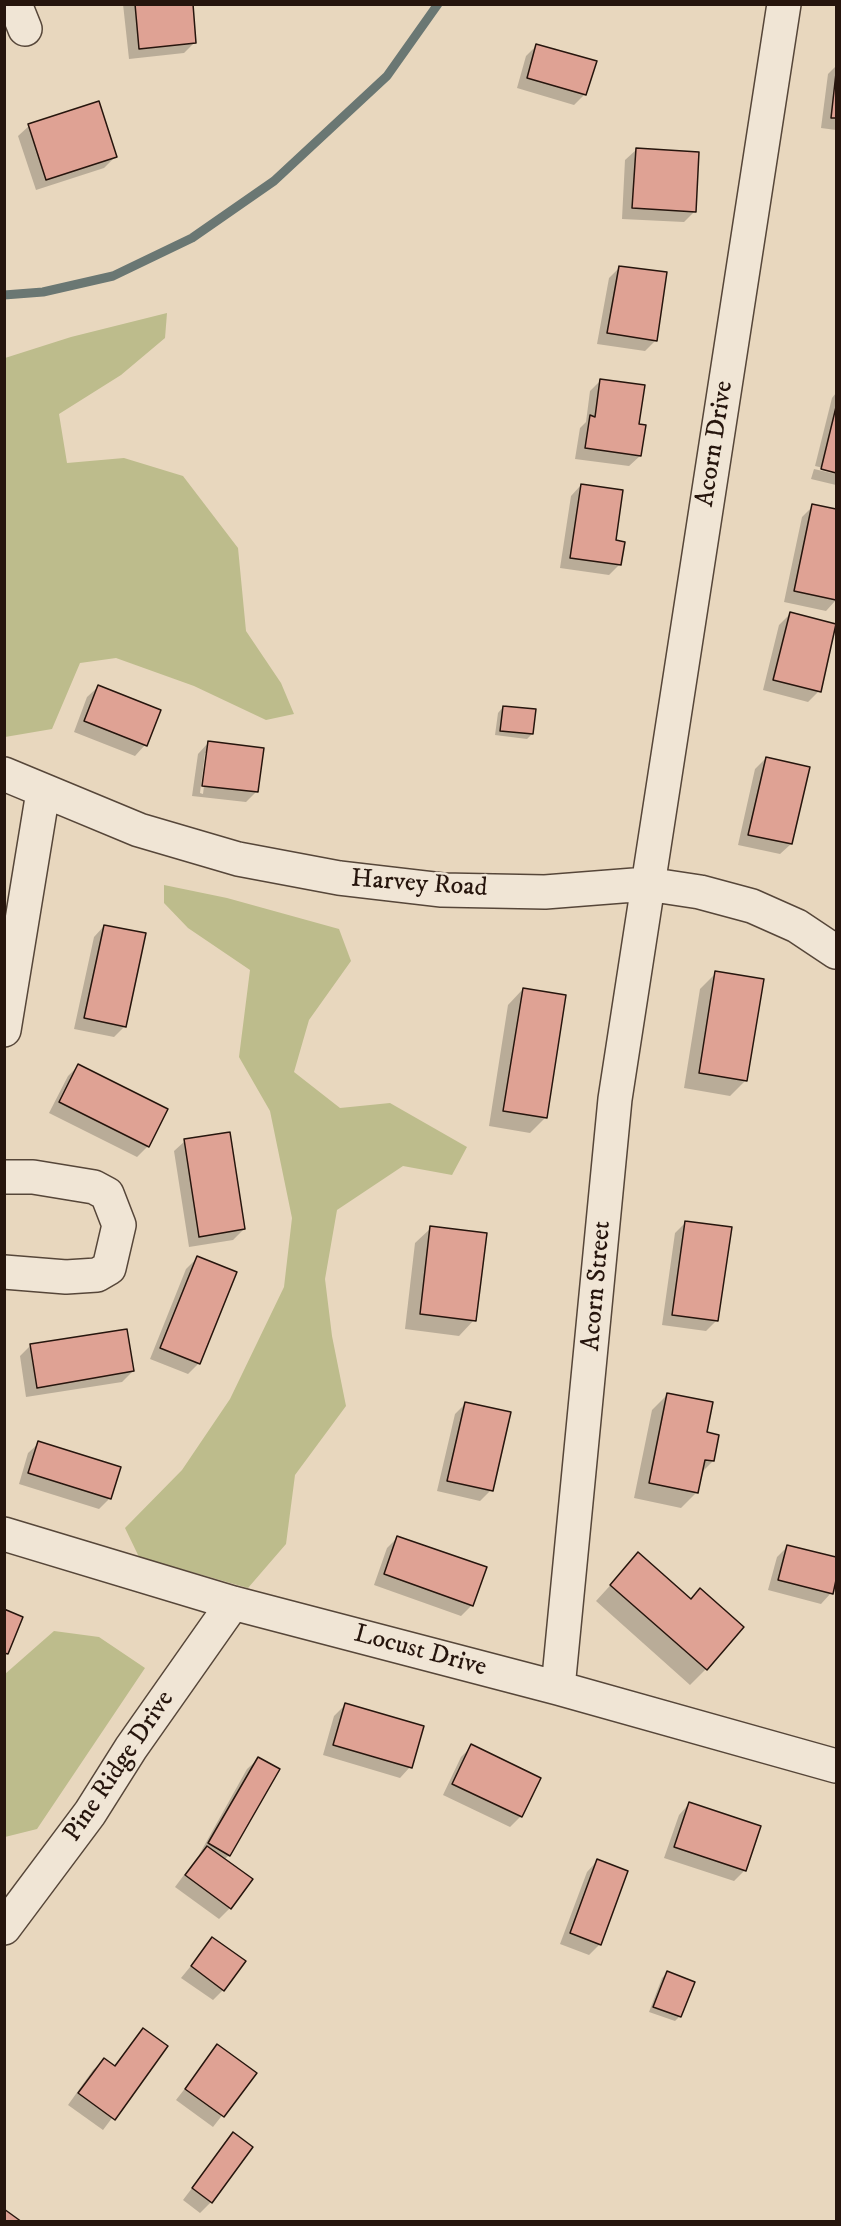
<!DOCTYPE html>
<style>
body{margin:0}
#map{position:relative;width:841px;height:2226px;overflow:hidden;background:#e8d7be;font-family:"IM FELL DW Pica",serif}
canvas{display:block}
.frame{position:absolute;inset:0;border:6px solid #26150d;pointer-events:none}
</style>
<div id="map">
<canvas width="841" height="2226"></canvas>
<div class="frame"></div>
</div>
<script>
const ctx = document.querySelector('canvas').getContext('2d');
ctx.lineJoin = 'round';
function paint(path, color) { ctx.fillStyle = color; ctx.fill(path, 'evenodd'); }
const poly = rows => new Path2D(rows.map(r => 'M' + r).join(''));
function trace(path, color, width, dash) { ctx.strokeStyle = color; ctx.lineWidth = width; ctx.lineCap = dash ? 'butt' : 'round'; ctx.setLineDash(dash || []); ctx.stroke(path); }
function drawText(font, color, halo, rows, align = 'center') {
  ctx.font = font + ' "IM FELL DW Pica",serif'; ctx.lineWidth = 5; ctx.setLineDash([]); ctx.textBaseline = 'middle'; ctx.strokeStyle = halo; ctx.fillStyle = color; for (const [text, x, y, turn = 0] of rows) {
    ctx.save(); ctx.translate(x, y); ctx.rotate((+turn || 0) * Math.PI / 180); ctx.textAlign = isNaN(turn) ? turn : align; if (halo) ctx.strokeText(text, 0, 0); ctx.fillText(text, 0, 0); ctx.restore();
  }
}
paint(poly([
 [167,313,165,338,121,375,59,414,67,463,124,458,183,476,238,548,246,631,281,683,294,714,266,720,194,686,116,658,80,663,52,729,5,737,5,358,71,337],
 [164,885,227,898,339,929,351,961,309,1020,294,1072,340,1108,390,1103,467,1147,452,1175,403,1166,337,1210,325,1279,332,1336,346,1406,295,1475,286,1544,248,1588,139,1557,125,1528,182,1470,230,1399,284,1287,292,1218,270,1111,239,1057,250,970,188,928,164,903],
 [54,1631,99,1637,145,1668,37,1829,5,1837,5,1674]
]), '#bdbc8c');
paint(poly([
 [123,4,191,4,195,42,184,53,129,59],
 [537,45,585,94,574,105,517,88,526,56],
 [836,66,836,130,821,128,828,74],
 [29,126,115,157,104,168,36,190,18,136],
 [636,150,695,211,684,222,622,219,625,160],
 [620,267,656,340,645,351,597,344,609,278],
 [601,380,637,426,640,456,629,466,575,459,580,428,586,422,590,391],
 [836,393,836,471,815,466,832,398],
 [814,469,836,474,836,485,811,479],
 [581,485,614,542,620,564,609,575,560,568,571,496],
 [813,506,836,511,836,600,826,611,784,602,802,517],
 [790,614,836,625,819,691,808,702,763,690,779,625],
 [98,687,145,745,135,756,74,732,87,697],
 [503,707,532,734,527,739,495,735,498,713],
 [208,743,257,791,246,802,192,796,198,754],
 [205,753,208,753,203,794,200,793],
 [766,758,791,844,780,854,738,845,755,769],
 [104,926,125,1026,114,1037,74,1029,94,937],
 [716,973,745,1081,730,1096,684,1088,700,989],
 [523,989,546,1117,530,1133,489,1126,508,1005],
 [79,1065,148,1146,137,1157,49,1113,68,1076],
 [185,1141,244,1229,233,1240,189,1247,174,1151],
 [686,1222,717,1320,706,1331,662,1325,675,1233],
 [431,1228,474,1320,459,1336,405,1329,415,1243],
 [197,1258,199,1363,188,1374,150,1359,186,1269],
 [30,1346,133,1371,122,1382,26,1397,20,1356],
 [668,1394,705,1433,713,1461,701,1473,697,1492,681,1508,634,1498,652,1410],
 [465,1404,491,1490,480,1501,437,1491,455,1414],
 [39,1443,119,1468,109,1499,99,1509,19,1484,28,1453],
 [397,1538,472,1605,461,1616,374,1585,387,1548],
 [788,1546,836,1559,836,1574,831,1593,821,1604,768,1590,777,1557],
 [638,1555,706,1669,690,1685,596,1601],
 [345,1705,410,1767,400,1778,323,1755,334,1716],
 [472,1746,521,1816,510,1827,443,1795,461,1757],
 [258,1759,229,1855,224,1860,230,1908,219,1919,175,1887,199,1855,247,1769],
 [689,1804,745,1870,734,1881,664,1858,679,1815],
 [597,1861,600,1944,589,1955,560,1944,587,1872],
 [213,1939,223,1990,213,2000,181,1978],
 [667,1973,680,2016,675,2021,649,2012,662,1978],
 [143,2030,166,2046,103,2130,68,2105,93,2070,104,2060,113,2067],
 [218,2046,255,2073,213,2127,176,2100],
 [233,2134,211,2202,200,2213,183,2200]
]), '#0003');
trace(poly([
 [4,295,43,292,113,276,192,238,274,181,387,76,438,4]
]), '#6a7773', 9);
const building = poly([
 [135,4,193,4,196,43,139,49,135,4],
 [536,44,597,61,586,95,527,78,536,44],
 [836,73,836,118,831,118,836,73],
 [99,101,117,157,46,180,28,124,99,101],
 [636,148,699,152,696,212,632,208,636,148],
 [619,266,667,272,657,341,607,333,619,266],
 [600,379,645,385,639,424,646,425,641,456,585,448,590,415,595,417,600,379],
 [836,407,836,473,821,469,836,407],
 [581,484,623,490,616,540,625,542,621,565,570,558,581,484],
 [812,504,836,509,836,600,794,591,812,504],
 [790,612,836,624,821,692,773,680,790,612],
 [98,685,161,710,147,746,84,721,98,685],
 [503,706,536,709,533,734,500,731,503,706],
 [208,741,264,748,258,792,202,786,208,741],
 [766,757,810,767,792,844,748,835,766,757],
 [104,925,146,933,126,1027,84,1018,104,925],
 [715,971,764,979,747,1081,699,1073,715,971],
 [523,988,566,995,547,1118,503,1111,523,988],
 [78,1064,168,1109,149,1147,59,1102,78,1064],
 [230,1132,245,1229,199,1237,184,1139,230,1132],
 [685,1221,732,1227,718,1321,672,1315,685,1221],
 [430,1226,487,1233,476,1321,420,1314,430,1226],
 [197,1256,237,1272,200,1364,160,1348,197,1256],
 [127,1329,134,1371,37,1388,30,1344,127,1329],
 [667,1393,713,1402,707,1432,719,1435,714,1461,705,1460,698,1493,649,1483,667,1393],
 [465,1402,511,1412,493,1491,447,1481,465,1402],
 [38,1441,121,1467,111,1499,28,1473,38,1441],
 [397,1536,487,1567,473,1606,384,1574,397,1536],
 [787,1545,836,1557,836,1580,833,1594,778,1580,787,1545],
 [638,1552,691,1599,700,1588,744,1627,707,1670,610,1585,638,1552],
 [4,1609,23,1617,8,1654,4,1653,4,1609],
 [345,1703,424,1726,412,1768,333,1745,345,1703],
 [471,1744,541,1778,522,1817,452,1784,471,1744],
 [258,1757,280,1769,230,1856,208,1843,258,1757],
 [689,1802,761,1826,746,1871,674,1847,689,1802],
 [207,1846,253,1879,231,1909,185,1875,207,1846],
 [597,1859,628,1871,601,1945,570,1933,597,1859],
 [212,1937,246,1961,224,1991,191,1966,212,1937],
 [667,1971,695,1982,681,2017,653,2007,667,1971],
 [143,2028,168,2046,115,2120,78,2093,104,2058,115,2066,143,2028],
 [217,2044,257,2073,224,2117,185,2089,217,2044],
 [233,2132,253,2147,212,2203,192,2188,233,2132],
 [4,2209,22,2222,4,2222,4,2209]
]);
paint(building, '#dfa294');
trace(building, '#26150d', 1.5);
const minor = poly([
 [15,4,25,29],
 [4,774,139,830,238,859,339,878,442,890,545,892,647,884,700,892,752,906,797,926,836,952],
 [4,1030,43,792],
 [4,1177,33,1177,94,1187,107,1194,119,1225,109,1268,97,1275,66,1277,4,1272],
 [4,1534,233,1603,558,1688,836,1766],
 [558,1688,615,1099,784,4],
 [4,1928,90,1813,131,1748,233,1603]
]);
trace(minor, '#564639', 36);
trace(minor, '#f0e5d5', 33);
drawText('26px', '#26150d', '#f0e5d5', [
 ["Acorn Drive",716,444,-81],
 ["Harvey Road",419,885,4],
 ["Acorn Street",598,1286,-85],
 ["Locust Drive",420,1652,15],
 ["Pine Ridge Drive",120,1767,-56]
]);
</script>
